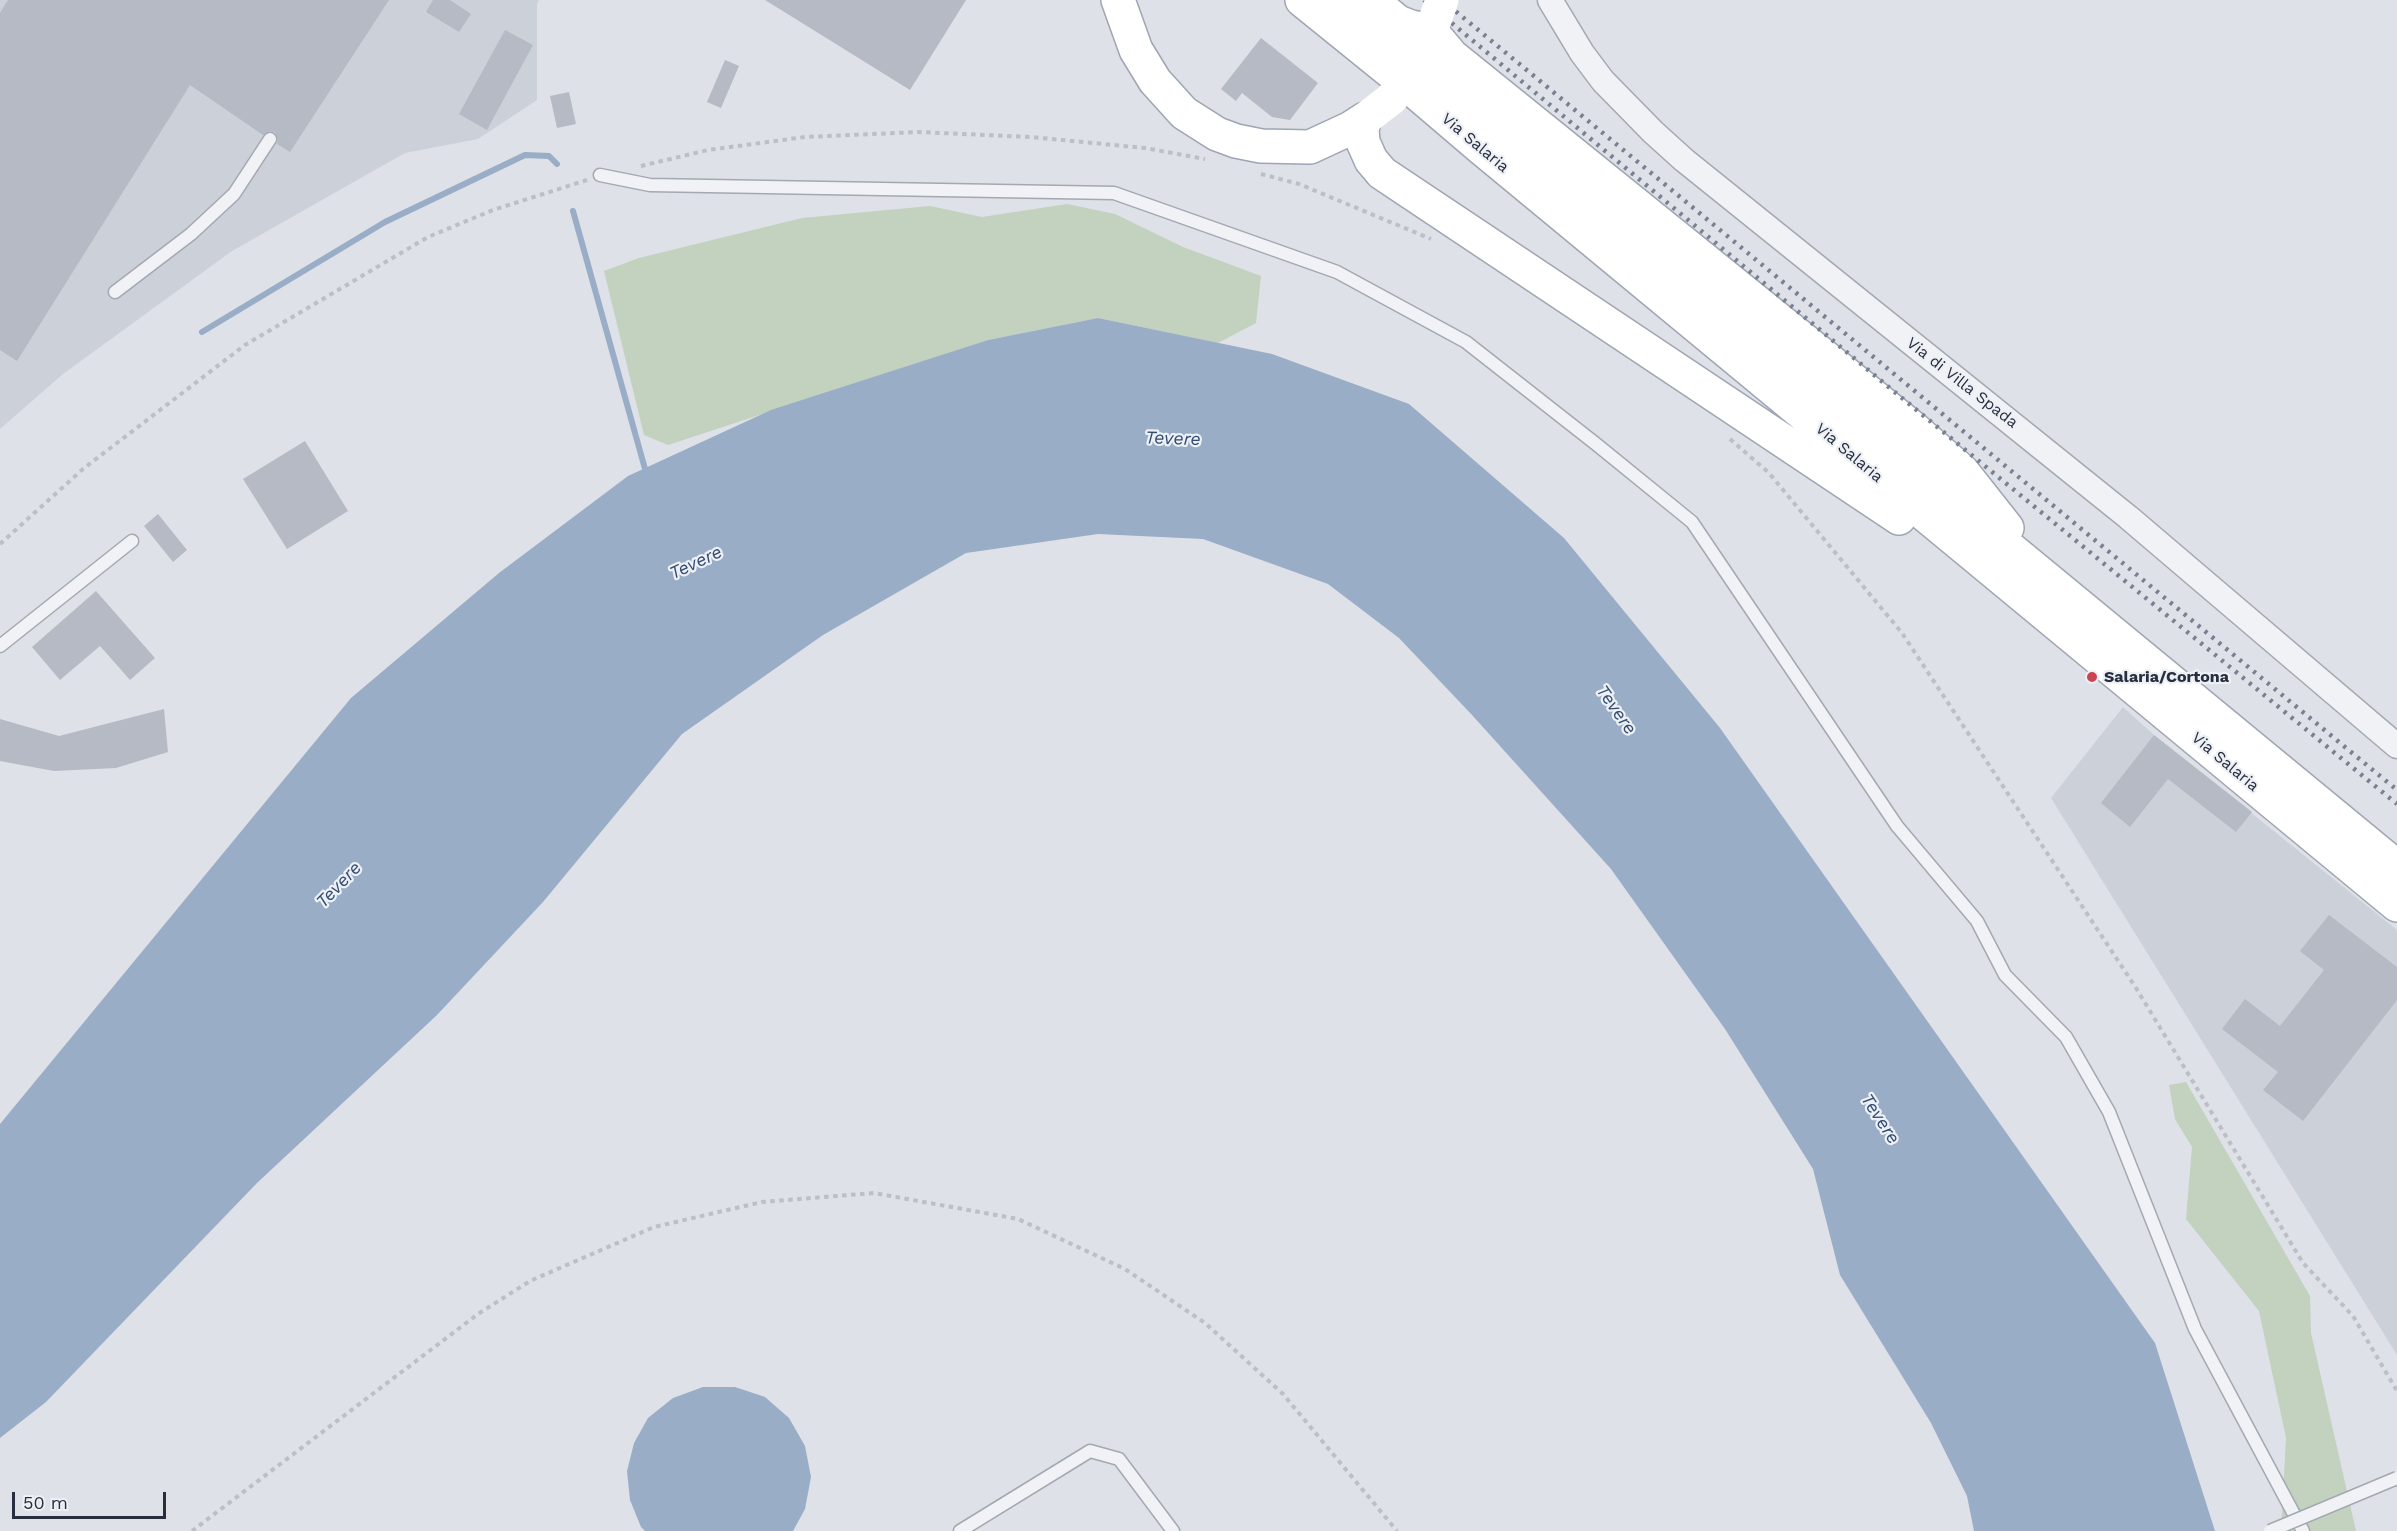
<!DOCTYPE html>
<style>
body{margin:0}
#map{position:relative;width:2397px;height:1531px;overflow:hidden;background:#dee1e7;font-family:"Work Sans",sans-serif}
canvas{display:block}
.scale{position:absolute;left:12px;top:1492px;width:154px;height:27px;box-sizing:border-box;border:3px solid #272f3e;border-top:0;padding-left:8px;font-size:18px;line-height:21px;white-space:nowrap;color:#272f3e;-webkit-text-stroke:4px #edf0f5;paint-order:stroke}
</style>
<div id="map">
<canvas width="2397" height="1531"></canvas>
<div class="scale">50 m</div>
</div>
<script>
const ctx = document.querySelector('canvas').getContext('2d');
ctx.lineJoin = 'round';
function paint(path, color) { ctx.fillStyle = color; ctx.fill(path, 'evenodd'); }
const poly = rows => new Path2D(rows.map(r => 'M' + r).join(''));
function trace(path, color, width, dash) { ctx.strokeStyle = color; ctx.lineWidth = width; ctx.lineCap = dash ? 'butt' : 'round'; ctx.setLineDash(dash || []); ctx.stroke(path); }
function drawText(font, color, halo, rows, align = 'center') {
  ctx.font = font + ' "Work Sans",sans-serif'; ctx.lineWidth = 4.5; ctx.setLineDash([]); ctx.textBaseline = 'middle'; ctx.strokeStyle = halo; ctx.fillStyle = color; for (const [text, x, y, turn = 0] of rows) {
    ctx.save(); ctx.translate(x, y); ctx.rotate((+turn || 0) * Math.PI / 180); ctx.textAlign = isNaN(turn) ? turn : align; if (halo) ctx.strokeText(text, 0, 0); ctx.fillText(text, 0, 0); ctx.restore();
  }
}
paint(poly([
 [0,0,539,0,537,4,537,100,478,139,405,153,232,251,63,374,0,429],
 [2123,707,2154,735,2397,930,2397,1355,2051,798]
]), '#ccd0d9');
paint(poly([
 [1067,204,1115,214,1183,247,1261,276,1256,323,1218,343,1098,318,988,340,668,445,644,435,604,271,639,258,802,218,930,206,982,217],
 [2186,1082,2310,1296,2311,1333,2356,1531,2281,1531,2286,1438,2259,1311,2186,1219,2192,1147,2175,1119,2169,1085]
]), '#c3d1bf');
paint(poly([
 [1098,318,1272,354,1409,404,1564,538,1720,728,2155,1343,2215,1531,1974,1531,1967,1496,1931,1423,1840,1275,1813,1169,1725,1029,1611,869,1472,715,1399,638,1328,584,1203,539,1098,534,966,553,823,635,682,734,543,902,437,1015,257,1183,46,1402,0,1438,0,1124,351,698,499,573,628,476,771,410,988,340],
 [703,1387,735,1387,765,1397,789,1418,805,1446,811,1477,805,1509,793,1531,645,1531,641,1527,630,1500,627,1471,634,1443,648,1418,673,1398]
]), '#99adc7');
trace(poly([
 [573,211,647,476],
 [202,332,385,222,525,155,549,156,557,164]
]), '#99adc7', 6);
paint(poly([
 [8,0,389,0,290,152,277,144,278,139,275,132,270,131,263,135,190,85,17,361,0,350,0,13],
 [433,0,450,0,471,14,459,32,426,12],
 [765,0,966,0,910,90],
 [505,30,533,45,487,130,459,114],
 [1261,38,1318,83,1290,120,1272,117,1242,93,1236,101,1221,89],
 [725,60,739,66,721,108,707,102],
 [569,92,576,124,557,128,550,96],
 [305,441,348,511,287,549,243,479],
 [158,514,187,550,173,562,144,526],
 [96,591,155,658,130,680,100,646,60,680,32,647],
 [164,709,168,752,116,768,54,771,0,761,0,719,59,736],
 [2154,735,2252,812,2236,832,2168,779,2130,827,2101,803],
 [2329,915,2397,967,2397,1000,2303,1121,2263,1090,2278,1072,2222,1029,2245,999,2280,1026,2324,970,2300,951]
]), '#b5bac4');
const lane = poly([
 [600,175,650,185,1114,193,1337,272,1466,342,1596,444,1692,522,1897,826,1977,921,2005,975,2066,1037,2109,1112,2195,1329,2303,1531],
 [115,292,191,234,234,194,270,139],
 [0,646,132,541],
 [960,1531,1090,1451,1119,1459,1173,1531]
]);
const street = poly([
 [1550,0,1582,53,1603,81,1653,132,1684,160,2128,517,2397,746]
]);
const primary = poly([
 [1118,0,1136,50,1155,81,1184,113,1217,134,1236,141,1261,146,1310,147,1351,128,1365,119],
 [1302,0,1412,89,1480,147,2397,905],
 [1344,0,2397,867],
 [1375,3,1398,22,1411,27,1431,31,1452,56,1913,428,1962,471,2007,528],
 [1365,119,1362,129,1363,142,1371,160,1382,173,1899,518]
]);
trace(lane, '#a3a8b1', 15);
trace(street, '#a3a8b1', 27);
trace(primary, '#9ea5b3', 36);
trace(poly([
 [641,166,708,150,805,137,918,132,1031,137,1145,148,1205,159],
 [1261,174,1299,184,1431,239],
 [1730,439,1769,473,1902,633,2136,988,2303,1263,2353,1316,2397,1391],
 [0,544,83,469,245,345,428,237,493,210,587,180],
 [192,1531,478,1314,530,1281,654,1227,762,1202,874,1193,1018,1219,1125,1269,1205,1323,1283,1394,1397,1531]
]), '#bcbfc6', 4, [4.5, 4.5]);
trace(lane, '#f1f2f6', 12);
trace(street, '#f1f2f6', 24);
trace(primary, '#fff', 33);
trace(poly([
 [1424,0,1891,389,2397,804],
 [1442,0,2397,790]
]), '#788091', 4.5, [3, 6]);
const laneBridge = poly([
 [2270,1531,2397,1478]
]);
trace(laneBridge, '#a3a8b1', 15, []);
trace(laneBridge, '#f1f2f6', 12);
trace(poly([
 [1365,119,1391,99,1423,60,1430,46,1431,31,1442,0]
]), '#fff', 33);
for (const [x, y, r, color] of [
 [2092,677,6,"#cc4452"]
]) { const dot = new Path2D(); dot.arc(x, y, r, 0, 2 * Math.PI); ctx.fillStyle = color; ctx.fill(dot); trace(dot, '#edf0f5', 2); }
drawText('16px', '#272f3e', '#edf0f5', [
 ["Via Salaria",1475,143,40],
 ["Via di Villa Spada",1962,383,38],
 ["Via Salaria",1849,453,40],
 ["Via Salaria",2225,762,40]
]);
drawText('bold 16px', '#272f3e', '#edf0f5', [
 ["Salaria/Cortona",2104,677]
], 'left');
drawText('italic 18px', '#324b71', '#edf0f5', [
 ["Tevere",1173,439,2],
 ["Tevere",696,563,-25],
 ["Tevere",1616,710,55],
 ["Tevere",339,885,-46],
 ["Tevere",1880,1119,57]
]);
</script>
